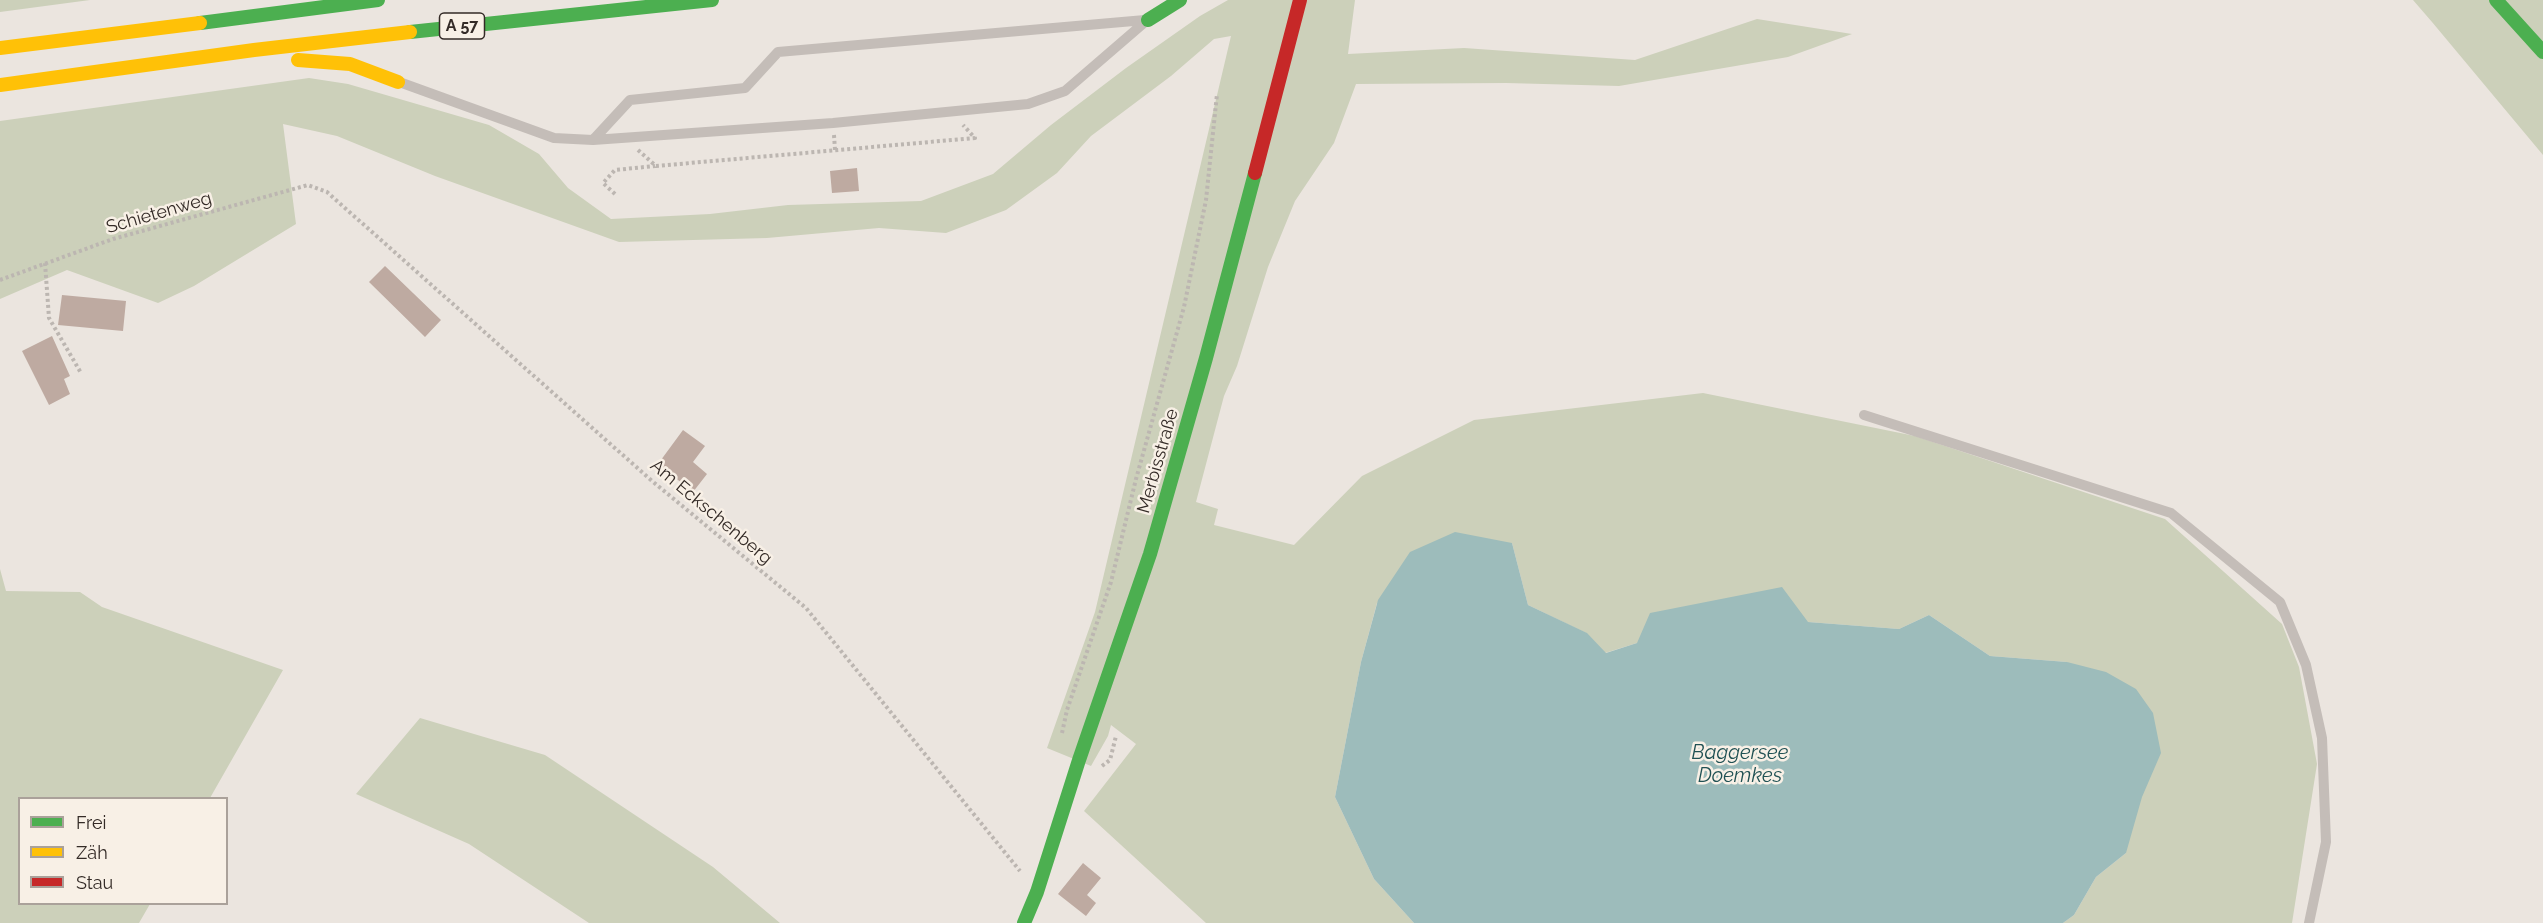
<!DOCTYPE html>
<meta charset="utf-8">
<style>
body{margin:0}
#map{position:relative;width:2543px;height:923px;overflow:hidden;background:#ebe5df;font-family:Raleway,sans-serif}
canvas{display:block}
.legend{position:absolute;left:18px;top:797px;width:210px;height:108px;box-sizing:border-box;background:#f8f0e6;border:2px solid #aaa19a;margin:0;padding:8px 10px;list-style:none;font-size:18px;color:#342b27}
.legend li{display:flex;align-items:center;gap:12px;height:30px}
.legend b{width:30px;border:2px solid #aaa19a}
</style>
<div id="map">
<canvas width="2543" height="923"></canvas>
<ul class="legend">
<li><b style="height:8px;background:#4caf50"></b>Frei</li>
<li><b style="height:8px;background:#ffc107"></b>Zäh</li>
<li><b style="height:8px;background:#c62828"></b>Stau</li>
</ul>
</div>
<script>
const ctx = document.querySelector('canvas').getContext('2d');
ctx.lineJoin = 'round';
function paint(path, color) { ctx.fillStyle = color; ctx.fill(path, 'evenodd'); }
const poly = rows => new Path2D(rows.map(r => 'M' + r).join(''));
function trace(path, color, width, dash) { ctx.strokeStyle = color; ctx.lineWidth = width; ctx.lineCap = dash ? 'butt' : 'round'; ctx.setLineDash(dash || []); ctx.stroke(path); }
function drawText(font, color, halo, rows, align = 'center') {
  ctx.font = font + ' Raleway,sans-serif'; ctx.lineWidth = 5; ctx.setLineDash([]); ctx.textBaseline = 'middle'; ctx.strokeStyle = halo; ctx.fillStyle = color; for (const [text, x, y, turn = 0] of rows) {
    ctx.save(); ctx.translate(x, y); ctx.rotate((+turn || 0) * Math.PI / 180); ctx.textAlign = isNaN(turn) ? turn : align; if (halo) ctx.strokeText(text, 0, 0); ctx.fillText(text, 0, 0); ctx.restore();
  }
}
paint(poly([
 [0,0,90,0,0,12],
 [1228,0,1355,0,1348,54,1464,48,1635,60,1757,19,1852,34,1788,57,1619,86,1506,83,1356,84,1334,143,1295,201,1268,267,1237,366,1224,396,1196,502,1218,509,1214,525,1294,545,1362,476,1474,420,1703,393,1915,436,2165,519,2282,624,2299,667,2317,764,2292,923,2063,923,2074,915,2096,877,2126,853,2067,662,1990,656,1929,615,1899,629,1808,622,1637,643,1605,653,1586,633,1528,605,1512,543,1377,603,1361,662,1335,797,1374,879,1414,923,1206,923,1084,811,1136,744,1111,725,1108,736,1091,766,1047,748,1095,612,1231,36,1214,39,1171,76,1091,136,1057,173,1006,210,946,233,879,228,767,238,619,242,435,176,337,136,283,124,296,224,194,286,158,303,67,270,0,299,0,121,309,78,348,84,489,125,539,154,568,188,611,219,710,214,788,205,921,201,993,174,1051,125,1126,68,1200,16],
 [2413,0,2543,0,2543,155,2432,22],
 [0,569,6,591,80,592,102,607,283,670,210,798,20,798,20,904,150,904,139,923,0,923],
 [420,718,545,755,713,867,780,923,589,923,469,844,356,794]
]), '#ccd0ba');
paint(poly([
 [1455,532,1512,543,1528,605,1587,633,1606,653,1637,643,1650,613,1782,587,1808,622,1899,629,1929,615,1990,656,2067,662,2106,672,2136,689,2153,713,2161,753,2142,797,2126,853,2096,877,2074,915,2063,923,1414,923,1374,879,1335,797,1361,662,1378,600,1410,552]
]), '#9dbcbb');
paint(poly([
 [857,168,859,191,832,193,830,171],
 [385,266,441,320,425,337,369,282],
 [62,295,126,301,123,331,58,325],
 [52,336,70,376,64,379,70,394,49,405,22,351],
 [683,430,705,446,693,462,707,474,693,492,658,464],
 [1083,863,1101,878,1087,895,1096,903,1086,916,1058,894]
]), '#beaaa1');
trace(poly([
 [834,135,835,150],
 [638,150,656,166,975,138,963,125],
 [615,194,603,183,615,170,655,166],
 [45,263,49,318,81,373],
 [0,280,113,239,308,185,327,192,652,481,806,608,1020,871],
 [1062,733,1067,710,1111,582,1136,479,1184,307,1206,200,1217,94],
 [1102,766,1110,760,1116,736]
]), '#bcb6b1', 4, [3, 3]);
trace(poly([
 [402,83,554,138,593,140,833,123,1028,104,1065,91,1145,22],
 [593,140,630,100,745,88,778,52,1145,20],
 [1864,415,2171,513,2280,602,2306,665,2322,738,2326,842,2309,923]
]), '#c4bdb8', 10);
trace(poly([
 [2496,0,2543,52],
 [1148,20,1180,0],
 [200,23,378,0],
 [410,32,712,0],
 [1024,923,1037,892,1079,760,1150,554,1206,358,1255,173]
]), '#4caf50', 14);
trace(poly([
 [0,48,200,23],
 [298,60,350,64,398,82],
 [0,85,254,50,410,32]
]), '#ffc107', 14);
trace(poly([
 [1255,173,1300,0]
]), '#c62828', 14);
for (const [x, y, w] of [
 [462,26,45]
]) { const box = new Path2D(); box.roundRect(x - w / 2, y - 13, w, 26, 4.5); ctx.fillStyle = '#f8f0e6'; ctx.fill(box); trace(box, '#342b27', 1.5); }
drawText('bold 16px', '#342b27', null, [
 ["A 57",462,26]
]);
drawText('18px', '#342b27', '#f8f0e6', [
 ["Schietenweg",159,213,-16],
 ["Merbisstraße",1158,461,-74],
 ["Am Eckschenberg",711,512,40]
]);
drawText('italic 20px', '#1f5053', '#f8f0e6', [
 ["Baggersee",1740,753],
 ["Doemkes",1740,776]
]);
</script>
